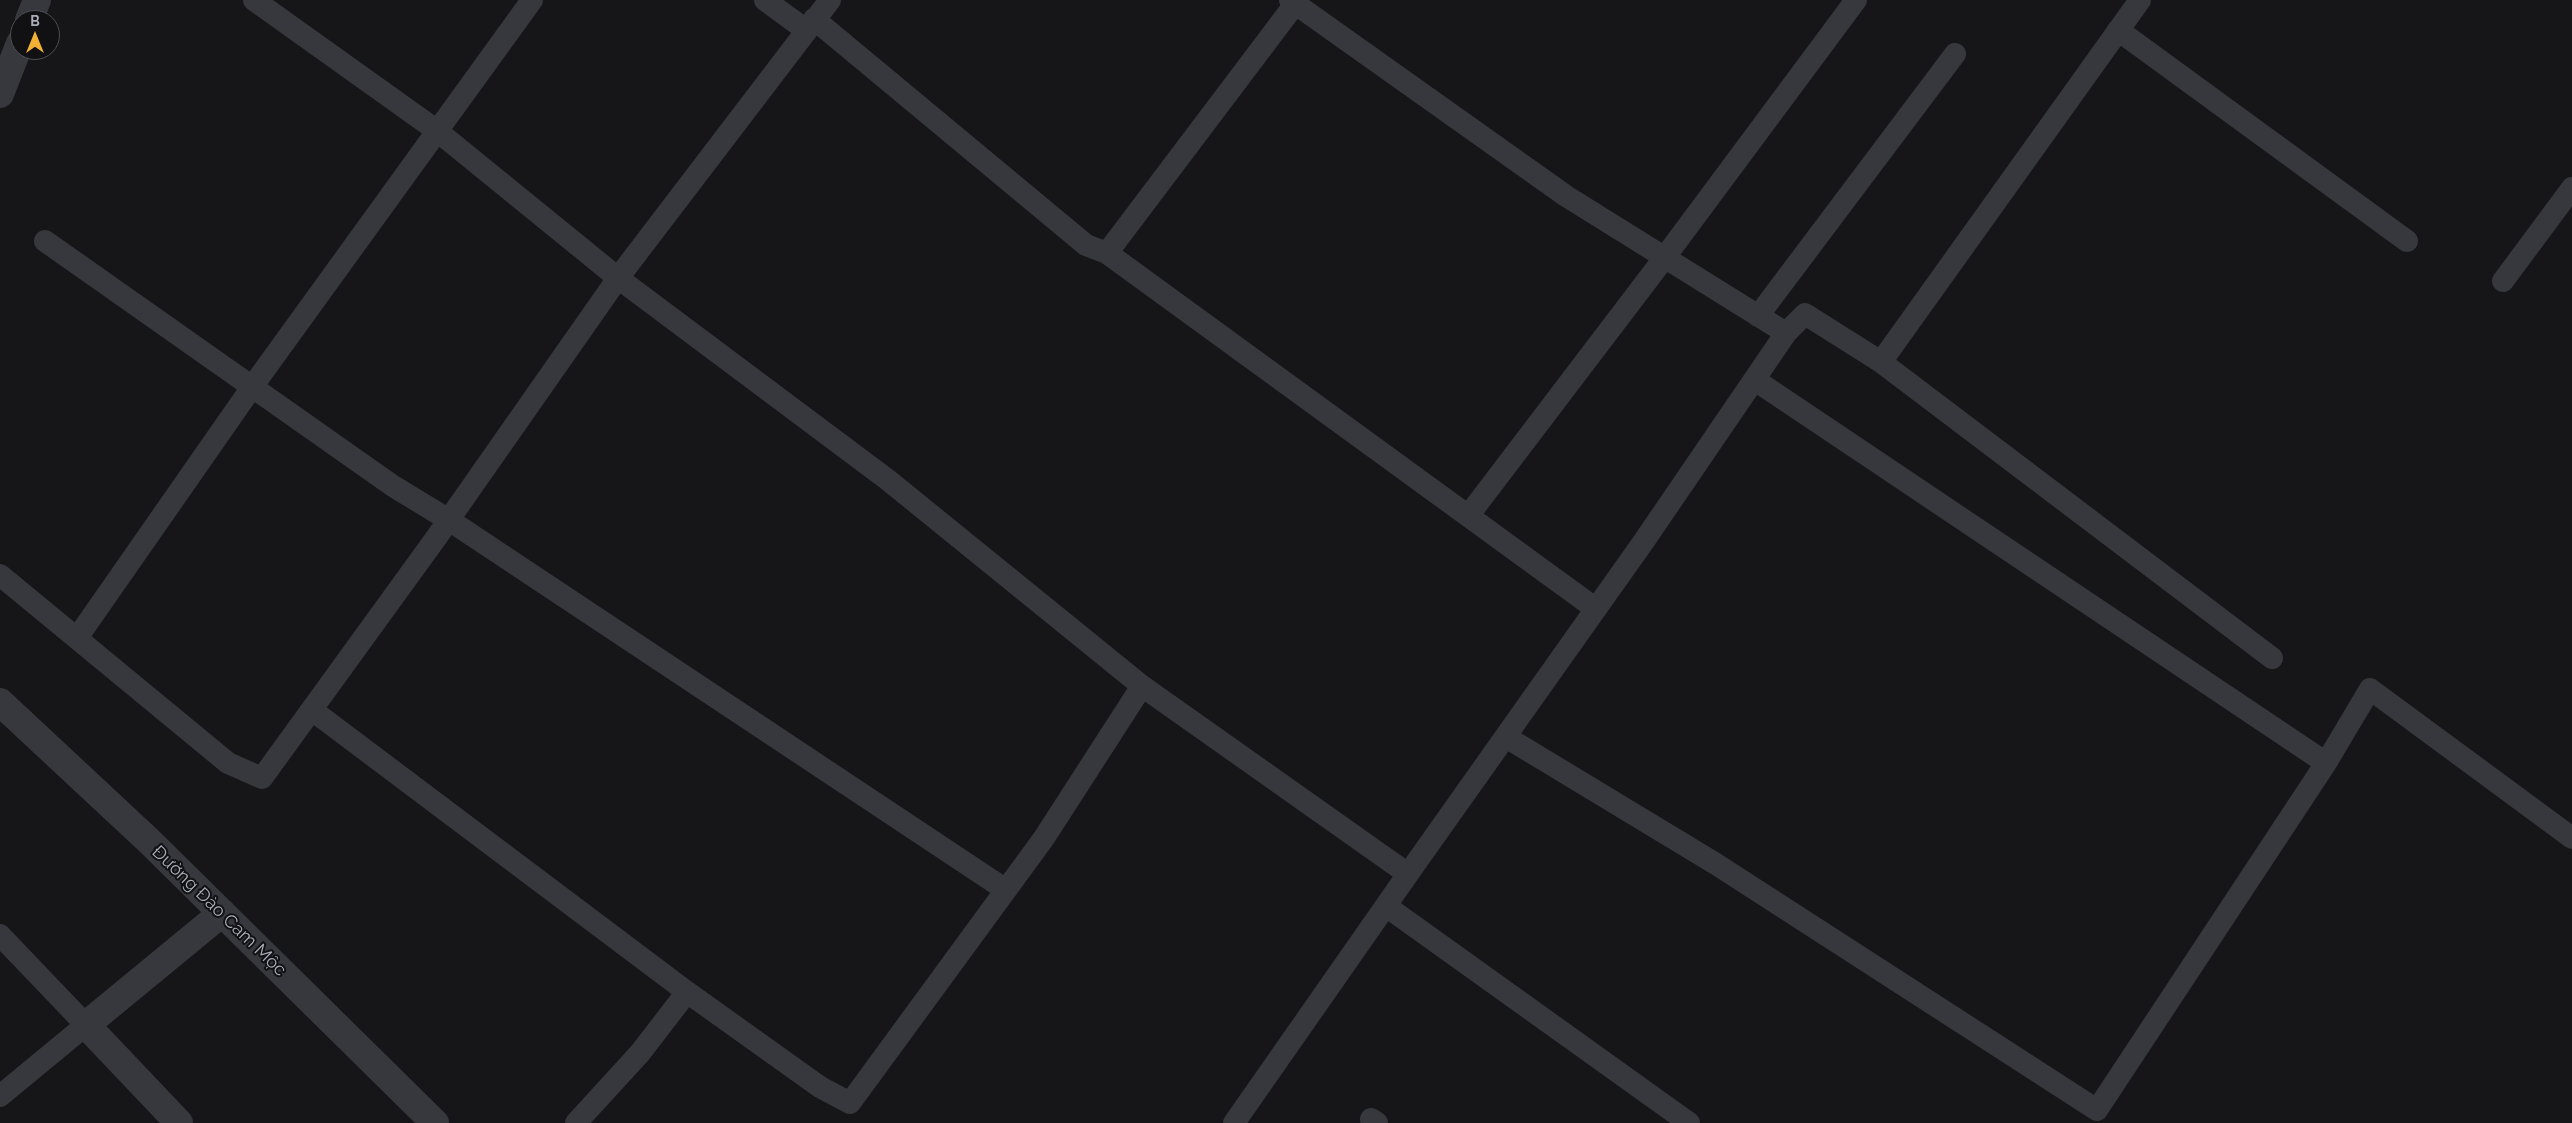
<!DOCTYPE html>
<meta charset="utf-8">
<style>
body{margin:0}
#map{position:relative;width:2572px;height:1123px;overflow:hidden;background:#161618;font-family:Raleway,sans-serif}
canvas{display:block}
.north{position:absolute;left:10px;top:10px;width:50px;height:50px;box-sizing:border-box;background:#111113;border:1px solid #4d4f55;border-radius:50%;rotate:0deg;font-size:14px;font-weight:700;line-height:20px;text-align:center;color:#a8adb8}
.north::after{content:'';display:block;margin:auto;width:18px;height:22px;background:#f2b134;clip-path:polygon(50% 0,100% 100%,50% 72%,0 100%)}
</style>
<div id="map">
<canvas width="2572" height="1123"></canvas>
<div class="north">B</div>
</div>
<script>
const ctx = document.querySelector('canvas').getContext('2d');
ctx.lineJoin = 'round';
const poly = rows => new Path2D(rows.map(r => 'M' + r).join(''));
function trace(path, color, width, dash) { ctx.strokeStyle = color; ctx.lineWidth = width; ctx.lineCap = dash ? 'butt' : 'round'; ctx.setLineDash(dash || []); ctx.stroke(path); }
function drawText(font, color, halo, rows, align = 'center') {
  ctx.font = font + ' Raleway,sans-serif'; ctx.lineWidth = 4; ctx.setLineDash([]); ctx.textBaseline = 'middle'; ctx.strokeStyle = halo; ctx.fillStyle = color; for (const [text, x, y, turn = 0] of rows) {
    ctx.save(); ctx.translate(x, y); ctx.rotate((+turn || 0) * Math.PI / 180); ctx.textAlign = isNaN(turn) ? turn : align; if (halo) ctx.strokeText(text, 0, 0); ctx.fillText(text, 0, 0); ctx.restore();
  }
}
trace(poly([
 [254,0,436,130,618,278,830,0],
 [765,0,806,30],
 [1290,0,1566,196,1786,333,1644,541,1408,874],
 [814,19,1086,245,1107,253,1596,609],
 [2118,30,2407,241],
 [45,241,393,486,449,520,1006,890],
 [1107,253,1295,4],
 [2503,281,2572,188],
 [1758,316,1955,54],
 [1786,333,1805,314,1881,362,2272,658],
 [1881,362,2140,0],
 [1755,380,2326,763],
 [1468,516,1665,257,1856,0],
 [0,575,228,763,262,778,436,538,618,278,888,480,1142,686],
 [77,638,252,387,532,0],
 [312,710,687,992],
 [1506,737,1716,864,2097,1110,2326,763,2370,689,2572,838],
 [1386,906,1689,1123],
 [0,935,86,1025,0,1096],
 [1371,1119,1377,1123],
 [576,1123,640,1053,687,992,820,1087,850,1103,1044,838,1142,686,1408,874,1234,1123]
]), '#37383d', 22);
trace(poly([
 [29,20,37,0],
 [0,94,20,43],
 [179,1123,86,1025,222,913]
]), '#37383d', 28);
trace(poly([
 [0,702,149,841,435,1123]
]), '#37383d', 28);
drawText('18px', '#a8adb8', '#111113', [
 ["Đường Đào Cam Mộc",219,911,44]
]);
</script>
